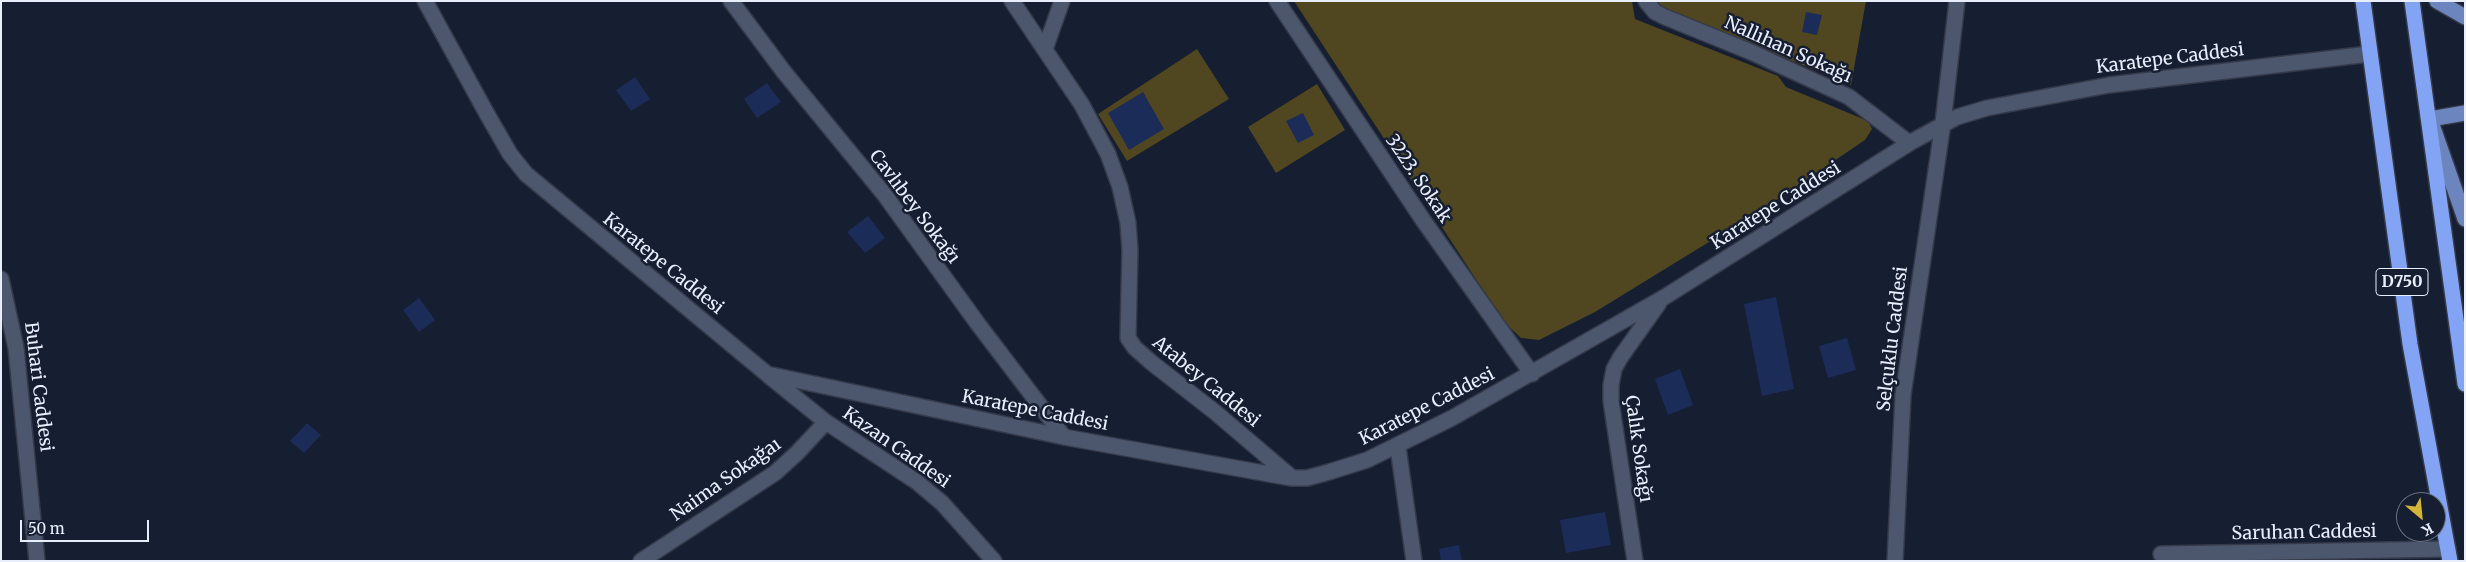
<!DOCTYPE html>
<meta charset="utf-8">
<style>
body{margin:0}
#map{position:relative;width:2466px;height:562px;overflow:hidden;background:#161e31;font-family:Merriweather,serif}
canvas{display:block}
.frame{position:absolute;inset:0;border:2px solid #e8eefc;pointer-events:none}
.north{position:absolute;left:2396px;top:492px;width:50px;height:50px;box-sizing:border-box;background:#161e31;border:1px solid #6a7182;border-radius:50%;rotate:152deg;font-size:14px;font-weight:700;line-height:20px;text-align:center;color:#e8eefc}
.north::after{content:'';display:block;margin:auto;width:18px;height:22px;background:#d3b635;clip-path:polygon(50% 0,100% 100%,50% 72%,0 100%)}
.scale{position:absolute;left:20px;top:520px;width:129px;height:22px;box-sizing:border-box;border:2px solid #e8eefc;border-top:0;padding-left:6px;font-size:15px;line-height:18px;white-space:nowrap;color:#e8eefc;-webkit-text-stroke:4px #161e31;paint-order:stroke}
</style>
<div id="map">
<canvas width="2466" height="562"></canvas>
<div class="frame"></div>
<div class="north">K</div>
<div class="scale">50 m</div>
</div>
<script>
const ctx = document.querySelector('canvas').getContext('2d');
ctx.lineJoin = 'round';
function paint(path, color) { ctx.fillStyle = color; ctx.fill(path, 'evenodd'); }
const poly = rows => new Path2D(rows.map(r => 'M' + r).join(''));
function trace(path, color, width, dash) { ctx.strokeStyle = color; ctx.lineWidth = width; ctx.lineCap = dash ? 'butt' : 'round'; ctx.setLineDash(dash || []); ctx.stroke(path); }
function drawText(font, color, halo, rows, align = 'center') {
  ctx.font = font + ' Merriweather,serif'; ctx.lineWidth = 5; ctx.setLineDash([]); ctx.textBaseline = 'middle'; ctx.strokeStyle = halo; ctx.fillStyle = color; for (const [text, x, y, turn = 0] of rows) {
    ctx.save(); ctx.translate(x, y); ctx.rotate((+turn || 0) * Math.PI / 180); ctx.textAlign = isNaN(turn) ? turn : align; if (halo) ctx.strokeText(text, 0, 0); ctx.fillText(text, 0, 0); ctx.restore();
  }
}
paint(poly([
 [1294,1,1632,1,1635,19,1778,76,1786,87,1868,121,1872,129,1865,140,1766,207,1595,312,1539,340,1521,338,1504,322],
 [1658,1,1866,1,1851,85,1659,6],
 [1197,49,1229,99,1127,161,1098,114],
 [1317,84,1345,130,1276,173,1248,127]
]), '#50461f');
paint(poly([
 [1806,12,1822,15,1817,35,1802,32],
 [635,77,650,99,631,111,616,90],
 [767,83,781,102,757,118,744,99],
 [1143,92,1164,129,1129,150,1108,113],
 [1303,113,1314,135,1298,143,1286,121],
 [868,216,885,238,865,253,847,232],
 [1776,297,1794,389,1762,396,1744,304],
 [419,298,435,320,419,332,403,310],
 [1847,338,1856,370,1828,378,1819,346],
 [1680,369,1693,405,1668,415,1655,379],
 [307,423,321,435,304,453,290,441],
 [1605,512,1611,545,1566,553,1560,520],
 [1459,545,1462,561,1441,561,1439,549]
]), '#1c2c58');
const minor = poly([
 [425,1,487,114,510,154,526,174,767,374,1064,437,1291,478,1307,478,1329,472,1367,460,1452,418,1663,298,1913,141,1957,117,1987,108,2109,85,2369,54],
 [731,1,784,72,884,194,978,324,1064,437],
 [1012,1,1082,105,1108,154,1120,187,1128,223,1130,250,1128,338,1135,348,1152,363,1215,412,1290,476],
 [1277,1,1423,220,1532,374],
 [1646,1,1655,12,1665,17,1751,52,1849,97,1909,143],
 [1045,49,1062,1],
 [1,279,16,348,37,561],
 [769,376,826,422,917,482,942,503,994,561],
 [1398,447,1414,561],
 [2161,554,2448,549],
 [641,561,775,473,797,453,826,422],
 [1635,561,1611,401,1611,385,1614,369,1620,358,1659,303],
 [1895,561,1903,395,1943,123,1957,1]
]);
const major = poly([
 [2437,1,2465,17],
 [2465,113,2430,119,2465,219]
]);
const highway = poly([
 [2363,1,2410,344,2450,561],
 [2412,1,2465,384]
]);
trace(minor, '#353a4a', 18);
trace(major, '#353a4a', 18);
trace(highway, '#353a4a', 18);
trace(minor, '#4c566d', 15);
trace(major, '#6d85be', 15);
trace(highway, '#83a4f4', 15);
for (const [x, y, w] of [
 [2402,282,52]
]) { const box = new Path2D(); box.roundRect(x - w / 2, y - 13.5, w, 27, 4); ctx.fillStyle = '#161e31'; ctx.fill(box); trace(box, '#e8eefc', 1); }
drawText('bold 16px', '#e8eefc', null, [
 ["D750",2402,282]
]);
drawText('18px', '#e8eefc', '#161e31', [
 ["Nallıhan Sokağı",1788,50,24],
 ["Karatepe Caddesi",2170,59,-7],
 ["3223. Sokak",1418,179,56],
 ["Karatepe Caddesi",1776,206,-32],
 ["Cavlıbey Sokağı",914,207,53],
 ["Karatepe Caddesi",663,264,39],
 ["Selçuklu Caddesi",1893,339,-83],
 ["Atabey Caddesi",1206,382,39],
 ["Buhari Caddesi",38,387,83],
 ["Karatepe Caddesi",1427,407,-27],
 ["Karatepe Caddesi",1035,411,11],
 ["Kazan Caddesi",896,448,35],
 ["Çalık Sokağı",1638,449,82],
 ["Naima Sokağaı",726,480,-35],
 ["Saruhan Caddesi",2304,533,-1]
]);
</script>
